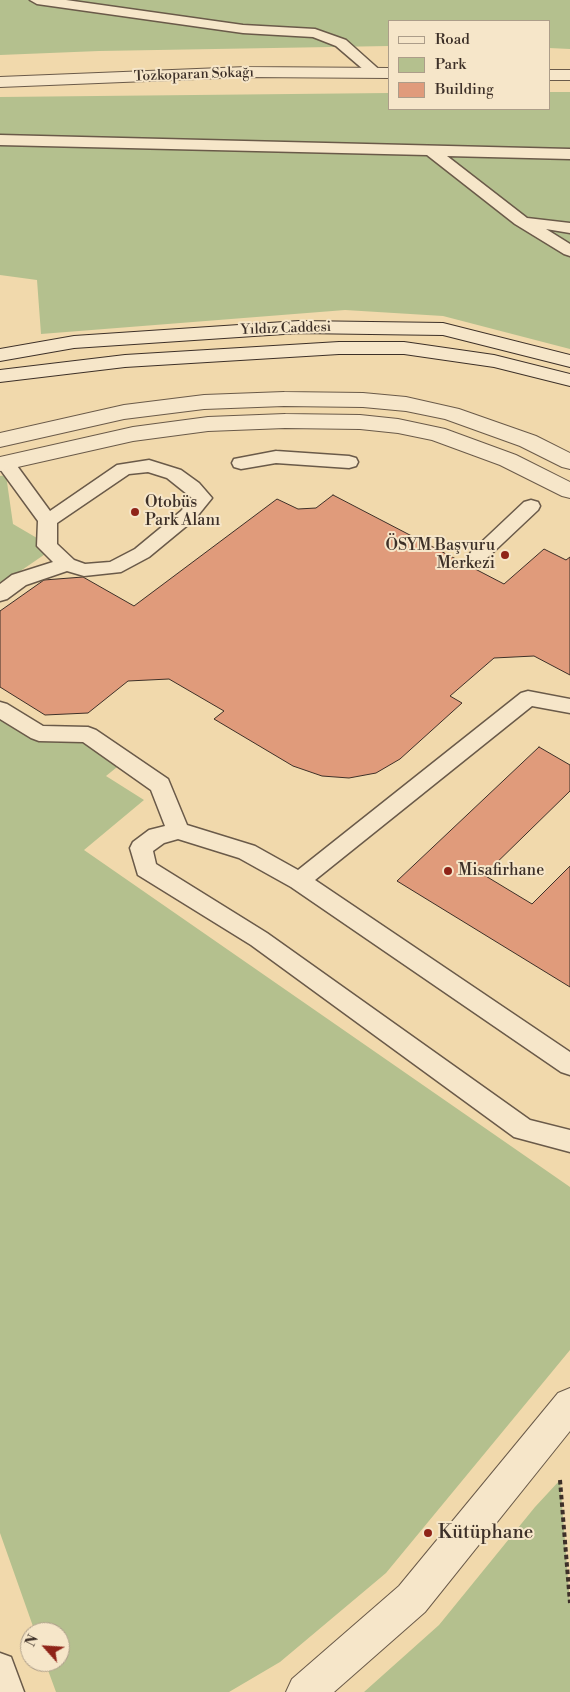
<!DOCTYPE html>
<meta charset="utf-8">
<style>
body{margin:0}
#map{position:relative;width:570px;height:1692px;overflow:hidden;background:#f1d9ac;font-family:"Libre Bodoni",serif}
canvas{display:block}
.legend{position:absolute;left:388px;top:20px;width:162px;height:90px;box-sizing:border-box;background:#f6e6c9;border:1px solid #ac9d89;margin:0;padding:6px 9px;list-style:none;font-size:15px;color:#3d3028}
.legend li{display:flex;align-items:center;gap:10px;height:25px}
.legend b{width:25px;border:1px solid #ac9d89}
.north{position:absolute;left:20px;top:1622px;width:50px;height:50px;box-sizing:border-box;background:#f6e6c9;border:1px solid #ac9d89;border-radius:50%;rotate:296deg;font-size:14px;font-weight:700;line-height:20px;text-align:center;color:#3d3028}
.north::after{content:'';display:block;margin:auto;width:18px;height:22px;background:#8f2418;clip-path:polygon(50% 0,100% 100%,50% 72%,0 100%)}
</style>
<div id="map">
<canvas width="570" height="1692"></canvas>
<ul class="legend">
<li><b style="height:6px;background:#f6e6c9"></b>Road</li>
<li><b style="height:14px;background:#b4c08e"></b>Park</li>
<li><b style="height:14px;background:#e09b7b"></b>Building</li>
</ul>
<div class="north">N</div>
</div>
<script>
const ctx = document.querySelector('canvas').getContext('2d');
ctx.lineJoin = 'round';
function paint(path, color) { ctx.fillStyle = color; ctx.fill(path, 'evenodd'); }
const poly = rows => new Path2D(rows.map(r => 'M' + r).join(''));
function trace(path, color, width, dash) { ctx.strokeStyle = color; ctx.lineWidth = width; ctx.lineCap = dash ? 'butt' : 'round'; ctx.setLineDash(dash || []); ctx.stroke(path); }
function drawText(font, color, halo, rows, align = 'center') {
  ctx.font = font + ' "Libre Bodoni",serif'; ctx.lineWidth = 4; ctx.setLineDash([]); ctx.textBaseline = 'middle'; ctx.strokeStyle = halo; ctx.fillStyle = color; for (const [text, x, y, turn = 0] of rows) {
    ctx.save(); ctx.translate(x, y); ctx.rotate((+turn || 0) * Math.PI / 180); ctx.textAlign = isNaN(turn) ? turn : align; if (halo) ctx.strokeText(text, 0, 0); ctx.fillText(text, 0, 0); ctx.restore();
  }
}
paint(poly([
 [0,0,570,0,570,49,549,48,549,21,389,21,389,46,99,51,0,55],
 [549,92,570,92,570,349,443,316,345,310,41,334,37,280,0,275,0,97,389,93,389,109,549,109],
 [6,475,13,524,54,548,0,585,0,476],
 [0,716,88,742,122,763,106,776,144,800,84,850,570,1187,570,1350,386,1573,280,1662,229,1692,56,1692,45,1662,60,1662,60,1632,35,1632,0,1533],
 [560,1480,570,1603,570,1692,364,1692,439,1625,535,1507]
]), '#b4c08e');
const building = poly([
 [333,495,504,584,544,549,566,560,570,557,570,675,534,656,494,658,450,696,462,703,400,759,376,773,349,778,322,776,293,766,214,719,224,711,169,679,128,681,88,713,45,715,0,687,0,611,44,580,83,577,134,606,277,499,298,509,316,508,333,495],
 [539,747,570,765,570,791,484,875,532,904,570,866,570,987,397,881,539,747]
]);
paint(building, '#e09b7b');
trace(building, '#3d3028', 1);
const lane = poly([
 [30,0,66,0,243,25,315,29,346,40,383,73,381,76,371,76,336,46,313,37,243,33,37,4,30,0],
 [0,135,570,149,570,159,447,156,527,218,570,223,570,233,546,229,570,244,570,256,564,254,515,224,427,155,0,145,0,135],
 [276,451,349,456,356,458,358,462,356,466,349,468,276,463,241,469,234,467,232,463,234,459,276,451],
 [5,457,12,459,50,511,117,465,149,460,181,470,199,483,212,498,195,519,149,557,121,572,84,576,67,571,26,585,7,599,0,601,0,584,12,575,53,562,37,546,38,521,0,469,0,459,5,457],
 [148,472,167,478,192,498,181,511,135,549,110,562,85,564,74,560,57,544,57,523,129,474,148,472],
 [531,500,538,502,540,506,538,510,486,559,479,561,472,559,469,555,472,551,524,502,531,500],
 [528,691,570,699,570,713,532,706,315,880,570,1052,570,1075,561,1072,291,887,239,858,178,839,164,843,153,851,156,864,267,933,530,1120,570,1130,570,1152,514,1137,251,945,138,875,130,848,133,842,149,830,165,826,151,790,83,742,39,741,31,738,0,719,0,702,7,704,43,726,88,727,96,730,168,779,187,825,255,846,298,870,521,693,528,691],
 [0,1653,11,1657,24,1692,0,1692,0,1653]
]);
const street = poly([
 [246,67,389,68,389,78,246,77,0,87,0,77,246,67],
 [549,70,570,70,570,80,549,80,549,70],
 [284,392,363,393,406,397,459,409,536,436,570,453,570,469,562,467,520,446,445,419,406,411,363,407,284,406,204,409,124,419,0,447,0,433,124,405,204,395,284,392],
 [285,414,360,415,398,419,445,429,516,455,570,482,570,498,562,496,500,465,432,440,398,433,360,429,285,428,208,431,133,441,0,471,0,457,133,427,208,417,285,414],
 [570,1388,570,1431,425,1612,334,1692,286,1692,292,1679,399,1586,558,1393,570,1388]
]);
const secondary = poly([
 [299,321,443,323,570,355,570,367,443,335,299,333,74,348,0,361,0,349,74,336,299,321],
 [339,342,404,342,494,355,570,374,570,386,494,367,404,354,339,354,125,367,0,382,0,370,125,355,339,342]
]);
trace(lane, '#6a5a49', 3);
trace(street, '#6a5a49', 2);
trace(secondary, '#3d3028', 2);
trace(poly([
 [560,1480,570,1603]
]), '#3d3028', 4, [4.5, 3]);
paint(lane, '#f6e6c9');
paint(street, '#f6e6c9');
paint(secondary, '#f6e6c9');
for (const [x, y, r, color] of [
 [135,512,5,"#8f2418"],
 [505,555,5,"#8f2418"],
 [448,871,5,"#8f2418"],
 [428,1533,5,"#8f2418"]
]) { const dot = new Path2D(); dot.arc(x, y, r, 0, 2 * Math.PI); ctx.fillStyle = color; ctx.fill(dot); trace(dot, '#f6e6c9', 2); }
drawText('14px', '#3d3028', '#f6e6c9', [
 ["Tozkoparan Sokağı",194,75,-2],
 ["Yıldız Caddesi",286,329,-2]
]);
drawText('16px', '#3d3028', '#f6e6c9', [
 ["Otobüs",145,503],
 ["Park Alanı",145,521],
 ["ÖSYM Başvuru",495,546,"right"],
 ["Merkezi",495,564,"right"],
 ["Misafirhane",458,871]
], 'left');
drawText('19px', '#3d3028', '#f6e6c9', [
 ["Kütüphane",438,1533]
], 'left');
</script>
